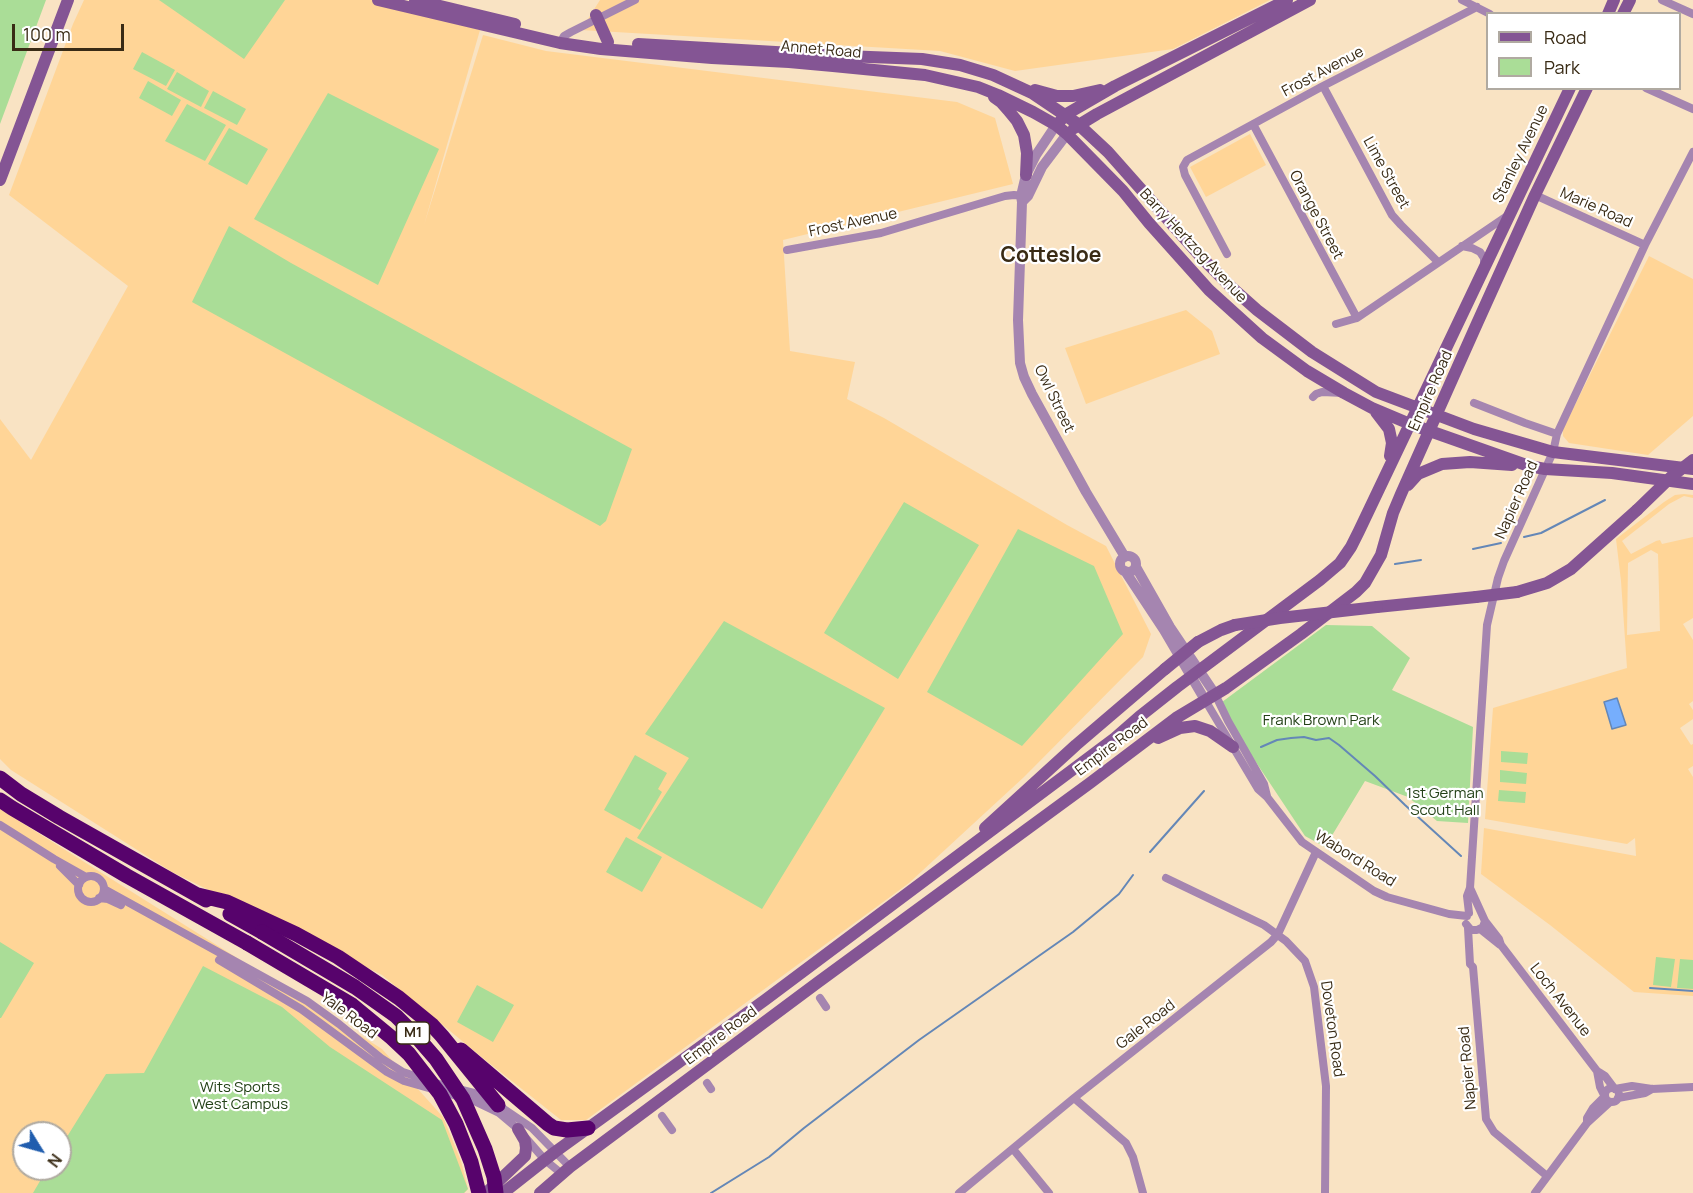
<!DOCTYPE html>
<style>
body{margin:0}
#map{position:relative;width:1693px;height:1193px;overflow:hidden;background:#f9e3c3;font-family:Manrope,sans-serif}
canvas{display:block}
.legend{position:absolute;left:1486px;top:12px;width:195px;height:78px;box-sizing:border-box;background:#fff;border:2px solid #b0aaa1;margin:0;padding:8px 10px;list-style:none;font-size:18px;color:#392b15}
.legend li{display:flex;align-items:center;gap:12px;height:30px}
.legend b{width:30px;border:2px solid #b0aaa1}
.north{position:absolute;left:12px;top:1121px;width:60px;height:60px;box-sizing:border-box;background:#fff;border:2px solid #b0aaa1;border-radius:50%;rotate:127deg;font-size:16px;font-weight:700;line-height:24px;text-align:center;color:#392b15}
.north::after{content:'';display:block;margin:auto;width:21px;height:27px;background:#205dae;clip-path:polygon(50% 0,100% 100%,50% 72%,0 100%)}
.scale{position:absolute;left:12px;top:24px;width:112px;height:27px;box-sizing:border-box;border:3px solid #392b15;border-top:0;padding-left:8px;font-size:18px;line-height:21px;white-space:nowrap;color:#392b15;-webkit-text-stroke:4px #fff;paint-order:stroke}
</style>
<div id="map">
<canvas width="1693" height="1193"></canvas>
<ul class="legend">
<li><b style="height:8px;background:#845594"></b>Road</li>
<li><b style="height:16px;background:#aadd97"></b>Park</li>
</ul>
<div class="north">N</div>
<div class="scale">100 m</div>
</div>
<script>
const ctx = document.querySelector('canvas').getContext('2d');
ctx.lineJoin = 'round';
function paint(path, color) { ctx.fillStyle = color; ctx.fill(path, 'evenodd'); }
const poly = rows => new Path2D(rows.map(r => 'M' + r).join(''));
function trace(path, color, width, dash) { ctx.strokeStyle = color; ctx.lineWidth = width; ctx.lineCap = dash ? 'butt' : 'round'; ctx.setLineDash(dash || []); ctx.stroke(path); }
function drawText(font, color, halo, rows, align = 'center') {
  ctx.font = font + ' Manrope,sans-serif'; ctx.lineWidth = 4.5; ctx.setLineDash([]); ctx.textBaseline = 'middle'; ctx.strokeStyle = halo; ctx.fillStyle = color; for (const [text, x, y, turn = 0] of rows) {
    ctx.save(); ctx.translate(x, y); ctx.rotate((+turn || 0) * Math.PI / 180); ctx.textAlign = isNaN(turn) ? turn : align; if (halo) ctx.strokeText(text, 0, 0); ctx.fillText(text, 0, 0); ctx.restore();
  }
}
paint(poly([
 [84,0,372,0,480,30,424,225,483,35,546,51,957,102,995,118,1013,184,783,240,790,351,855,362,847,399,884,418,1067,525,1106,546,1151,634,1143,657,1024,777,909,883,586,1120,561,1120,484,1059,382,975,172,872,11,770,0,759,0,419,31,460,128,286,9,195,73,24],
 [600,0,1270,0,1173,49,1015,71,940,51,581,30],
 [1250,134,1266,165,1206,197,1190,167],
 [1649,256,1693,279,1693,416,1648,455,1569,443,1563,436,1563,429],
 [1186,310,1212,331,1220,354,1086,404,1065,348],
 [1684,494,1693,495,1693,498,1684,496,1669,504,1622,541,1631,554,1656,541,1660,540,1662,544,1693,537,1693,618,1683,624,1693,640,1693,701,1689,704,1693,710,1693,719,1680,728,1691,745,1693,744,1693,766,1688,769,1693,777,1693,996,1634,992,1550,925,1481,874,1484,828,1636,856,1635,838,1627,844,1485,819,1493,708,1627,668,1621,581,1616,539,1664,502,1675,495],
 [1651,550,1658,554,1660,631,1627,635,1628,563],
 [0,809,382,1049,443,1117,461,1161,468,1189,464,1193,0,1193],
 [24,1133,60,1133,60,1169,24,1169]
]), '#ffd597');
paint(poly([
 [0,0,46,0,0,124],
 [159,0,285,0,244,59],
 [142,52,175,70,166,86,133,69],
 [177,72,209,91,201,107,167,89],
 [148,81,181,100,172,116,139,98],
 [213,91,246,109,237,125,204,108],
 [328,93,439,149,378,285,254,219],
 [187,104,226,125,205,161,165,141],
 [229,128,268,149,247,185,208,164],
 [229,226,291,263,632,449,606,521,600,526,192,302],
 [904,502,979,545,898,679,824,633],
 [1018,529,1094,566,1123,634,1022,746,927,692],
 [724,621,885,708,762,909,637,838,689,758,645,734],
 [1326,625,1372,626,1410,658,1392,690,1473,727,1468,823,1437,821,1408,797,1365,781,1325,847,1305,836,1218,705],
 [1501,751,1528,753,1527,764,1501,762],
 [635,755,667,773,658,789,662,792,640,830,604,810],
 [1500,770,1527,773,1526,784,1500,782],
 [1499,790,1526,792,1525,803,1498,801],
 [626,837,662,857,642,892,606,872],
 [0,942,34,963,1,1018,0,1018],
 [1656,957,1675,959,1671,987,1653,985],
 [1680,959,1693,960,1693,989,1677,988],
 [203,966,282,1007,330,1047,442,1120,468,1189,464,1193,33,1193,47,1169,60,1169,60,1148,106,1074,144,1073],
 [477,985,514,1005,493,1042,457,1022]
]), '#aadd97');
const water = poly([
 [1617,698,1626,725,1612,729,1604,702,1617,698]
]);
paint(water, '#76aefd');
trace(water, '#6487b7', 1.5);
trace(poly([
 [1524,537,1541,533,1605,500],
 [1473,549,1501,543],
 [1395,564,1421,560],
 [1261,747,1277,740,1291,738,1304,737,1316,740,1329,738,1339,745,1375,776,1405,805,1461,856],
 [1150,852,1204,791],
 [1650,988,1693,991],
 [711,1193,769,1157,804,1128,919,1040,1073,932,1119,894,1133,875]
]), '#6487b7', 2);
trace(poly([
 [1462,0,1490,14],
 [1662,0,1693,14],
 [560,43,564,36,571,32,635,0],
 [1323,86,1392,215,1401,225,1438,262],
 [1646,88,1693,109],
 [1253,124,1357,318],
 [1535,195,1645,245],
 [1462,246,1472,248,1480,252,1484,258,1484,267],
 [787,250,881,233,1005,196,1014,195,1025,196],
 [1227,254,1185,175,1183,167,1187,160,1323,86,1477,7],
 [1336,324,1357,318,1507,216],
 [1313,397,1316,394,1322,392,1343,393],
 [1474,403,1525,423,1557,434],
 [1215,694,1228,721,1264,784,1267,796],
 [1205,700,1258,789,1267,797,1302,842,1374,891,1387,897,1449,914,1467,916],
 [0,825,54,859,86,877],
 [60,866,79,885],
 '78 889a13 13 0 1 1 26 0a13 13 0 1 1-26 0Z',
 [1166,878,1264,925,1286,941,1305,961,1314,987,1326,1086,1325,1193],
 [1470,888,1485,921,1499,939,1501,945,1597,1071,1605,1076,1614,1088],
 [104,889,307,1001,339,1024,381,1058,403,1072,442,1085,474,1093,498,1105,532,1128,570,1167],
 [99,898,108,899,121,905],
 [1469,913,1467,896,1470,888,1487,625,1498,578,1504,561,1553,452,1557,434,1645,245,1693,152],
 [1466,924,1471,930,1477,930,1483,927,1485,921],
 [1468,928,1470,964,1473,967,1486,1119,1494,1132,1547,1176],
 [1480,929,1500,945],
 [219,960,301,1009,387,1072,404,1081,474,1101,499,1113,518,1129,545,1160,562,1174],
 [820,998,826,1007],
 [1597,1071,1600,1087,1604,1095],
 [707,1083,711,1089],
 '1605 1095a7 7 0 1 1 14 0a7 7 0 1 1-14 0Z',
 [1615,1089,1632,1086,1652,1089,1693,1087],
 [1074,1098,1126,1143,1133,1157,1143,1193],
 [1618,1098,1645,1093,1652,1089],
 [662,1116,672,1130],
 [1587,1122,1587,1118,1593,1108,1605,1096],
 [1013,1149,1049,1193],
 [959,1193,1074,1098,1271,942,1278,934,1316,852],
 [1535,1193,1587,1123,1610,1102]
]), '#a585b0', 8);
trace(poly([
 [1056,125,1036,155,1026,175,1021,196,1022,202,1018,320,1020,363,1024,377,1032,394,1086,492,1125,557],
 [1022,202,1028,196,1042,167,1067,134],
 '1120 564a8 8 0 1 1 16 0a8 8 0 1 1-16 0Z',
 [1136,567,1170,627,1215,694],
 [1125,571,1164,630,1205,700]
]), '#a585b0', 10);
trace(poly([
 [378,0,560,43,601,49,712,58,789,62,833,66,925,75,978,87,998,95,1033,112,1056,125,1067,134,1123,191,1149,223,1209,290,1262,338,1307,371,1344,393,1372,408,1410,424,1529,466,1545,469,1612,473,1693,484],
 [415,0,515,24],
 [1608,14,1614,0],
 [1623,14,1630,0],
 [596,15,608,42],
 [638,44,844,56,922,59,960,65,993,75,1032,93,1078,124,1108,152,1202,258,1230,286,1257,310,1312,352,1376,392,1474,429,1553,452,1693,469],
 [1035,90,1057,96,1073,96,1100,90],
 [994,97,1001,102,1008,110,1017,121,1024,135,1027,153,1026,175],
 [1061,120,1065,115,1115,86,1287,0],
 [1074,128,1097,114,1310,0],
 [0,180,68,0],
 [1376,412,1389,429,1392,443,1390,456],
 [1408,485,1418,474,1442,464,1470,462,1512,465],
 [1517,592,1547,583,1571,569,1637,510],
 [1377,607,1476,597],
 [1198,642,1221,630,1235,625],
 [1158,738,1180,728,1195,726,1210,731,1233,747],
 [985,828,1076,745,1165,669],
 [486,1193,525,1156,526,1148,525,1141,518,1129],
 [503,1193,555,1152,765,1000,1115,738,1139,717,1177,687,1320,580,1340,563,1351,547,1359,531,1570,88],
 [540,1193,570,1167,817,983,1090,783,1176,718,1226,688,1301,634,1356,592,1365,583,1381,555,1393,513,1401,494,1475,328,1535,195,1587,88]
]), '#845594', 12);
trace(poly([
 [0,778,21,794,59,817,206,900],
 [0,800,12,808,127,876,247,943],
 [198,895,227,902,296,934,338,957,399,998,432,1025,442,1036,498,1105],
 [230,914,262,932],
 [461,1050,548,1124,554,1128,567,1130,588,1128]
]), '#57036c', 15);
trace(poly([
 [1637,510,1671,477,1693,460],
 [1476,597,1517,592],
 [1235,625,1280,618,1377,607],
 [1165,669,1198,642]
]), '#845594', 12);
trace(poly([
 [262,932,355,987,396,1016,416,1036,436,1059,463,1099,485,1149,494,1177,496,1193],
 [247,943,352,1005,392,1038,409,1054,440,1094,456,1124,471,1162,479,1193]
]), '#57036c', 15);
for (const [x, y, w] of [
 [413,1033,33]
]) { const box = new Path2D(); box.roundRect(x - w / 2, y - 11, w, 22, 4.5); ctx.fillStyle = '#fff'; ctx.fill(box); trace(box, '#392b15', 1.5); }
drawText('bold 14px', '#392b15', null, [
 ["M1",413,1033]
]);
drawText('15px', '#392b15', '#fff', [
 ["Annet Road",821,50,5],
 ["Frost Avenue",1323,72,-28],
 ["Stanley Avenue",1521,154,-64],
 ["Lime Street",1386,173,61],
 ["Marie Road",1596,208,24],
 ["Orange Street",1316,215,62],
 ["Frost Avenue",853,223,-12],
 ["Barry Hertzog Avenue",1193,246,47],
 ["Empire Road",1431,391,-66],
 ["Owl Street",1054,399,64],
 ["Napier Road",1517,500,-66],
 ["Empire Road",1112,747,-37],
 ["Wabord Road",1355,859,32],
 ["Loch Avenue",1560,1000,52],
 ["Yale Road",349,1016,37],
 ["Gale Road",1146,1025,-38],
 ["Doveton Road",1332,1029,82],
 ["Empire Road",721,1036,-37],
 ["Napier Road",1468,1068,-95]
]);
drawText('15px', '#234117', '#fff', [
 ["Frank Brown Park",1321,721],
 ["1st German",1445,794],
 ["Scout Hall",1445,811],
 ["Wits Sports",240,1088],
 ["West Campus",240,1105]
]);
drawText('bold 21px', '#392b15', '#fff', [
 ["Cottesloe",1051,256]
]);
</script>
